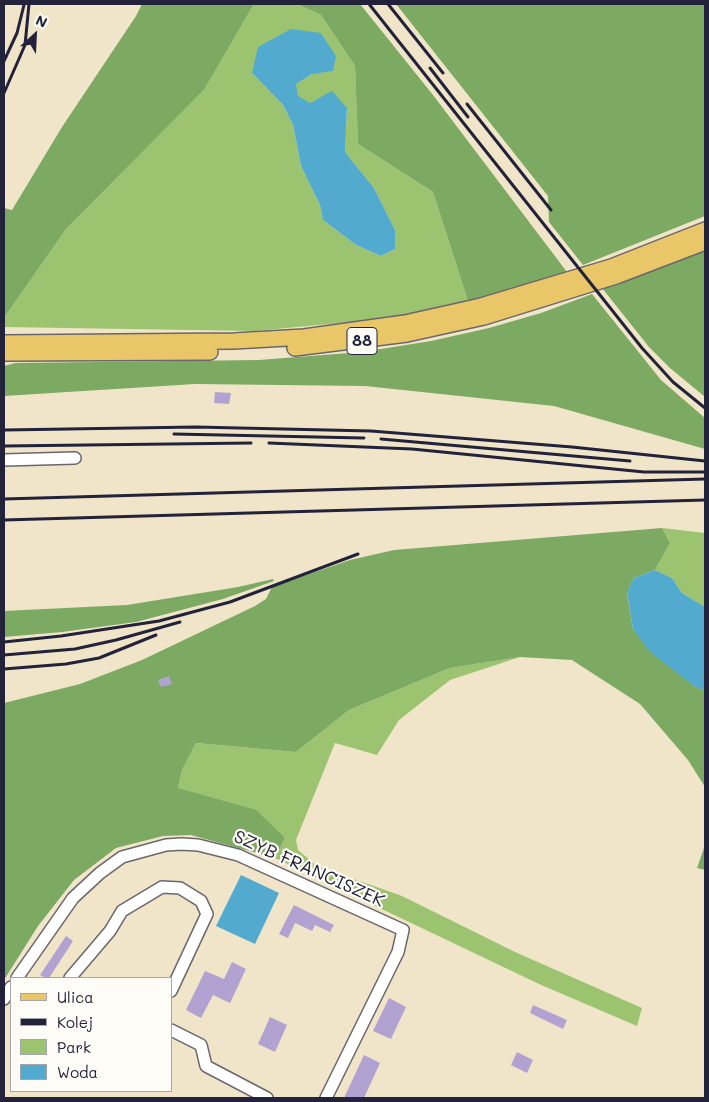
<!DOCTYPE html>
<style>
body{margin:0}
#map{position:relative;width:709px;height:1102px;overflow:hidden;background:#f0e5c9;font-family:Mali,sans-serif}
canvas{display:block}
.frame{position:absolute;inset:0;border:5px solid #22223b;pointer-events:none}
.legend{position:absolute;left:10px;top:977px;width:162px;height:115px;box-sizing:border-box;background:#fdfcf7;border:1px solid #a5a5ac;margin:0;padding:6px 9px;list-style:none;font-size:15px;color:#22223b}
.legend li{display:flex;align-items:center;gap:10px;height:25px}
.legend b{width:25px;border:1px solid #a5a5ac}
.north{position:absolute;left:10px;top:10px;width:50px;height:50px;-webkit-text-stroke:4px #fdfcf7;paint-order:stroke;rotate:25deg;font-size:14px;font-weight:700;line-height:20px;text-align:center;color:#22223b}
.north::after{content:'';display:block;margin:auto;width:18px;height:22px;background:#22223b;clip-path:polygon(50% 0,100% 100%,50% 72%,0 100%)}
</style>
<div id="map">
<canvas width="709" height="1102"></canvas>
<div class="frame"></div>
<ul class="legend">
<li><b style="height:6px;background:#e9c769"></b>Ulica</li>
<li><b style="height:6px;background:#22223b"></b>Kolej</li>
<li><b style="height:14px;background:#9cc470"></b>Park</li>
<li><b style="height:14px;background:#52abcf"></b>Woda</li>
</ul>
<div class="north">N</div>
</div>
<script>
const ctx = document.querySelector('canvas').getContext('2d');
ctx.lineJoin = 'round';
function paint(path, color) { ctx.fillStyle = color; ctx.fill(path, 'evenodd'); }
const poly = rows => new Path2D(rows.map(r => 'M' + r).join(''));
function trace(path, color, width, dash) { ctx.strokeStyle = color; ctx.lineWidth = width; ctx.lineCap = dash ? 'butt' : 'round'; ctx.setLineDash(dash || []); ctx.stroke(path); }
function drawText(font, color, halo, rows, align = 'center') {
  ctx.font = font + ' Mali,sans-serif'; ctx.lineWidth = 4.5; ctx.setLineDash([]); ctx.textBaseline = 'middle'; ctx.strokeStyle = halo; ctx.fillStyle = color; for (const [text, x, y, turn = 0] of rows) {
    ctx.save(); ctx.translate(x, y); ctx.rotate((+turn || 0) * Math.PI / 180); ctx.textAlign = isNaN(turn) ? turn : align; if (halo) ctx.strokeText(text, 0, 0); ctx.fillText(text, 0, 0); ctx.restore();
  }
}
paint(poly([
 [254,4,297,4,321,15,355,66,358,144,433,192,468,301,395,318,254,331,4,327,4,318,66,229,204,90],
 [252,73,312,74,295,84,298,97,310,103,347,108,345,152,374,188,395,230,395,249,381,256,356,245,323,220,320,205,301,166,293,125,283,105],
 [662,528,705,533,705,607,682,593,672,578,655,570,670,543],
 [520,657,450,680,399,720,377,755,335,743,296,840,298,850,317,866,402,896,515,952,642,1008,637,1026,539,984,275,858,285,838,178,788,182,770,196,743,296,752,349,710,450,668]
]), '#9cc470');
paint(poly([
 [142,4,254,4,204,90,66,229,4,318,4,208,12,210,62,127,136,16],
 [297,4,360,4,433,95,567,272,468,301,433,192,358,144,355,66,321,15],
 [396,4,705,4,705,216,583,265,549,222,548,196],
 [705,251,705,397,670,368,649,347,602,288],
 [592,294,661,380,705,418,705,449,554,406,365,386,195,384,4,396,4,366,15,363,259,360,362,352,431,341,489,328,541,313],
 [662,528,670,543,655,570,634,578,627,593,633,629,694,686,705,691,705,787,688,760,640,704,572,660,520,657,450,668,349,710,296,752,196,743,182,770,178,788,256,810,285,838,275,858,191,835,163,836,116,848,74,880,38,926,4,980,4,703,80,684,142,660,255,606,266,599,272,587,350,560,394,550],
 [273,579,274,581,223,599,136,622,62,632,4,637,4,611,127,605,238,587],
 [705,845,705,870,697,868]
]), '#7daa62');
paint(poly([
 [291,29,321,33,336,56,333,71,312,74,296,84,298,96,310,103,332,91,347,108,345,152,374,188,395,230,395,249,381,256,356,245,323,220,320,205,301,166,293,125,283,105,252,73,258,47],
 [655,570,672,578,682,593,705,607,705,691,694,686,650,652,633,629,627,592,634,578],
 [241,875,279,893,255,944,216,926]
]), '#52abcf');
paint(poly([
 [215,392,231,393,229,404,214,403],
 [169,676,172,684,161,687,158,680],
 [294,905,334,925,330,932,315,925,312,931,295,923,288,938,279,934],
 [66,936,73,941,49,978,46,978,40,975],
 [232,962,246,969,230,1003,213,995,201,1018,186,1010,205,971,224,979],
 [389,998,406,1007,391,1039,373,1031],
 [533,1005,567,1020,563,1029,530,1013],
 [270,1017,287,1025,275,1052,258,1044],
 [517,1052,533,1060,527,1073,511,1065],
 [364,1055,380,1063,364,1098,344,1098]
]), '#b2a2d1');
const minor = poly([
 [4,460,75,458],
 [17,978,73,898,100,873,122,857,166,845,181,844,198,845,238,855,403,930,398,952,326,1098],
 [70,978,110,931,122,911,162,887,180,888,201,901,207,914,171,991],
 [4,999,11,987],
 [171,1030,201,1045,206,1066,267,1098]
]);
const major = poly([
 [4,343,234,341,304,337,405,323,481,306,611,267,705,230],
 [295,348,407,334,484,317,616,276,705,242],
 [4,353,210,352]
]);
trace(minor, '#6a666d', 14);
trace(major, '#6a666d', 18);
trace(minor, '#fff', 11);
trace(major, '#e9c769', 15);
trace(poly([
 [369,4,642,348,673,382,705,408],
 [388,4,443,73],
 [4,61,17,33,24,5],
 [430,68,468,117],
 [4,93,25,45,29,4],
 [467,104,551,210],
 [4,430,196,427,371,431,572,447,705,461],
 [174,434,364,438],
 [381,439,630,461],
 [269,443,412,449,644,472,705,472],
 [4,446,251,443],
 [4,499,705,479],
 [4,520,705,500],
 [4,642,61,636,159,621,230,602,358,554],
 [4,655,75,649,116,640,180,622],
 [4,669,66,664,99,658,156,635]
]), '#22223b', 3);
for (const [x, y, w] of [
 [362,341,30]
]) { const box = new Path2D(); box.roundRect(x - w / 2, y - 13.5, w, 27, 4); ctx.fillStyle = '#fdfcf7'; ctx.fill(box); trace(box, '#22223b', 1); }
drawText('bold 16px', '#22223b', null, [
 ["88",362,341]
]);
drawText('18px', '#22223b', '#fdfcf7', [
 ["SZYB FRANCISZEK",309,869,24]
]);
</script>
